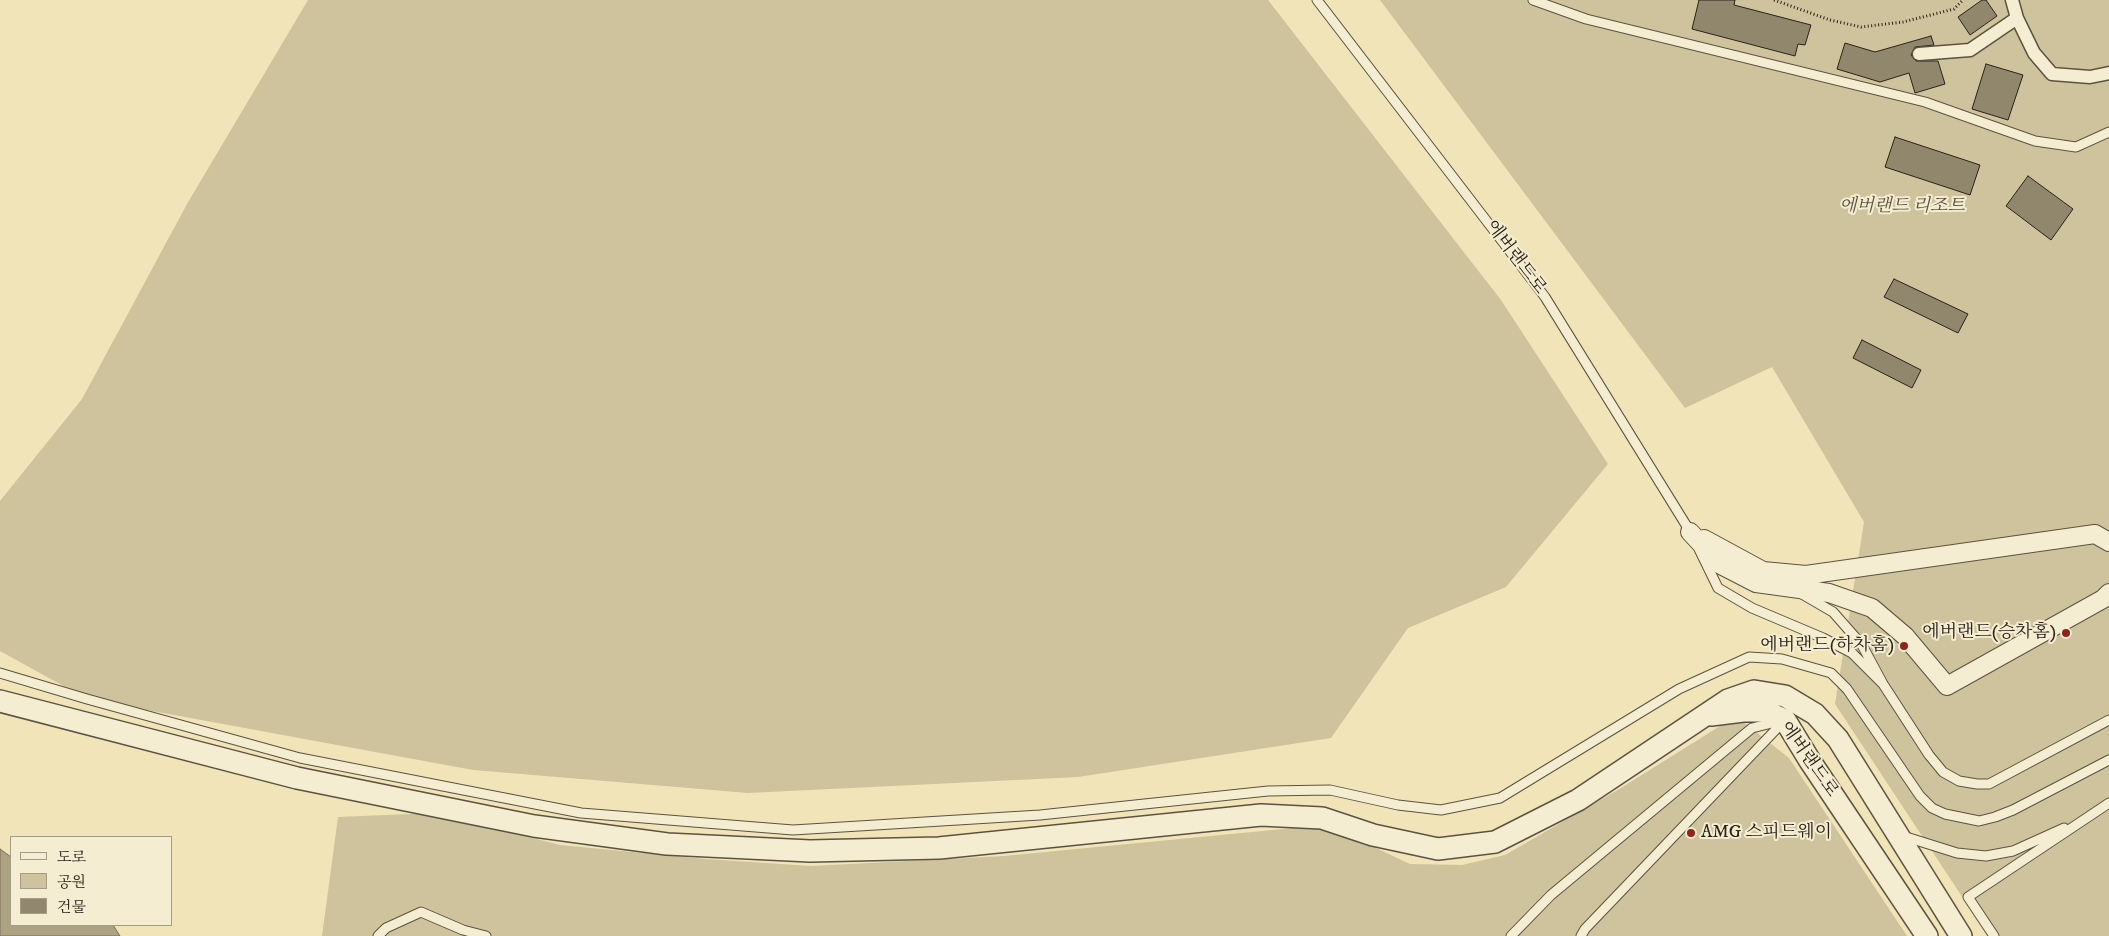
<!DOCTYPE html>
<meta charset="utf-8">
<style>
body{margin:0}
#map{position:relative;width:2109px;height:936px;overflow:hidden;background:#f0e4b8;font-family:"IM FELL DW Pica","Noto Serif KR",serif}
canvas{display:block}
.legend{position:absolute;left:10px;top:836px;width:162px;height:90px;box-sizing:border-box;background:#f5edd1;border:1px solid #a49c88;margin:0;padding:6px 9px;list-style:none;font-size:15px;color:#2b221a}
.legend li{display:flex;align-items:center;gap:10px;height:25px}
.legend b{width:25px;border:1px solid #a49c88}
</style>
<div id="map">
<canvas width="2109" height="936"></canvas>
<ul class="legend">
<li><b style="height:6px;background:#f5edd1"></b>도로</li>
<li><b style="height:14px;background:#cfc39d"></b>공원</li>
<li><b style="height:14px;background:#91876c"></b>건물</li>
</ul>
</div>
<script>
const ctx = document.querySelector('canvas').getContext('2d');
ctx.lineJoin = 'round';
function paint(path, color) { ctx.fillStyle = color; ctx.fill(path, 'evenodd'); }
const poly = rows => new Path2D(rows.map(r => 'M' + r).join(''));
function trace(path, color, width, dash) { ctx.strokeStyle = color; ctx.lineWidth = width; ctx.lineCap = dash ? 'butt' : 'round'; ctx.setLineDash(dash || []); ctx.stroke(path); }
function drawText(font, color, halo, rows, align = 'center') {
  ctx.font = font + ' "IM FELL DW Pica","Noto Serif KR",serif'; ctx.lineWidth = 4; ctx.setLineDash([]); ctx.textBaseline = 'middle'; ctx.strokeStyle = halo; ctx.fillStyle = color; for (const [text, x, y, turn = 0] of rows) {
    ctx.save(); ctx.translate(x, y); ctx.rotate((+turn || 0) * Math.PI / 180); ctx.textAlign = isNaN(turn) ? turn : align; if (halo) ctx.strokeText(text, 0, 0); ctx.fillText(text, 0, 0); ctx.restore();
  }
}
paint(poly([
 [308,0,1268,0,1501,300,1608,464,1506,587,1408,628,1331,738,1078,777,748,793,473,770,87,699,0,651,0,501,82,399,187,204],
 [1380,0,2109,0,2109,936,1988,936,1835,704,1864,522,1772,367,1685,408],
 [1736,716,1789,758,1907,936,322,936,338,817,436,813,560,845,706,859,811,866,1004,856,1314,826,1376,848,1410,864,1462,865,1505,855,1621,788]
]), '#cfc39d');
const water = poly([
 [0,849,11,857,11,925,113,925,120,936,0,936,0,849]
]);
paint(water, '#ada282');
trace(water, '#796f58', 1);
const building = poly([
 [1699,0,1735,0,1734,5,1811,25,1805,45,1798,44,1795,56,1692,29,1699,0],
 [1982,0,1986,0,1997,16,1970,35,1958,17,1982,0],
 [1931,36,1934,45,1915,47,1911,55,1916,61,1938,61,1945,84,1915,93,1909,73,1880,82,1837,69,1845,43,1875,52,1931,36],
 [1986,64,2023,75,2008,120,1972,109,1986,64],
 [1895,137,1980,165,1970,195,1885,167,1895,137],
 [2028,176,2073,209,2051,240,2006,206,2028,176],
 [1894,279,1968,314,1958,333,1884,297,1894,279],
 [1862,340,1921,370,1912,388,1853,358,1862,340]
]);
paint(building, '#91876c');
trace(building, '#2b221a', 1);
const service = poly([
 [1317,0,1545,297,1691,533],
 [1533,0,1586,19,1925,102,2035,141,2076,147,2109,132],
 [1699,549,1718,588,1752,608,1823,638,1852,653,1883,684],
 [1802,594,1833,612,1862,645,1883,684,1929,755,1943,772,1959,781,1977,784,1989,784,2109,720],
 [0,673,87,699,300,758,581,813,793,830,1040,815,1268,791,1330,790,1398,805,1441,810,1500,798,1679,689,1749,657,1782,659,1831,673,1847,689,1920,796,1932,808,1945,814,1979,821,1995,817,2013,810,2109,760],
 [1903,836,1957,853,1986,856,2013,851,2064,828],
 [378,936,386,928,421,912,463,930,486,936],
 [1511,936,1551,895,1752,728,1780,721],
 [1581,936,1585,929,1785,720],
 [1994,936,1968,897,2109,803]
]);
const pedestrian = poly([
 [2012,0,2017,18,2034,53,2052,74,2090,77,2109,73],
 [1919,54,1970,50,2017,18]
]);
const minor = poly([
 [1690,532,1721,565,1756,583,1829,593,1872,608,1905,636,1947,686,2103,599,2109,593],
 [1704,539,1763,571,1806,575,2095,534,2109,542]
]);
const tertiary = poly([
 [0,701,297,778,534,826,667,844,810,851,939,848,1261,815,1322,818,1373,835,1438,849,1495,842,1578,800,1728,700,1754,691,1785,696,1815,714,1838,739,1961,936],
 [1711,715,1743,711,1765,711,1785,720,1810,761,1927,936]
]);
trace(service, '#5c5242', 11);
trace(pedestrian, '#5c5242', 15);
trace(minor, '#5c5242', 20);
trace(tertiary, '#5c5242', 24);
trace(poly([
 [1774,0,1830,20,1861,27,1903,22,1954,9,1963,0]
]), '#2b221a', 3, [1, 2.5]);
trace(service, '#f5edd1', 9);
trace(pedestrian, '#f5edd1', 12);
trace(minor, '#f5edd1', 18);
trace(tertiary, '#f5edd1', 21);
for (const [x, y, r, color] of [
 [2066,633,5,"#8f2418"],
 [1904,646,5,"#8f2418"],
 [1691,833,5,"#8f2418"]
]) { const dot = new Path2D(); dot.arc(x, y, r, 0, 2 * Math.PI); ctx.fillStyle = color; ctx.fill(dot); trace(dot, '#f5edd1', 2); }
drawText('italic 18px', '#5c5241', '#f5edd1', [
 ["에버랜드 리조트",1902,207]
]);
drawText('18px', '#2b221a', '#f5edd1', [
 ["에버랜드로",1515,258,53],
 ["에버랜드로",1808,760,55]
]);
drawText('18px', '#2b221a', '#f5edd1', [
 ["에버랜드(승차홈)",2056,633],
 ["에버랜드(하차홈)",1894,646],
 ["AMG 스피드웨이",1701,833,"left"]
], 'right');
</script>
